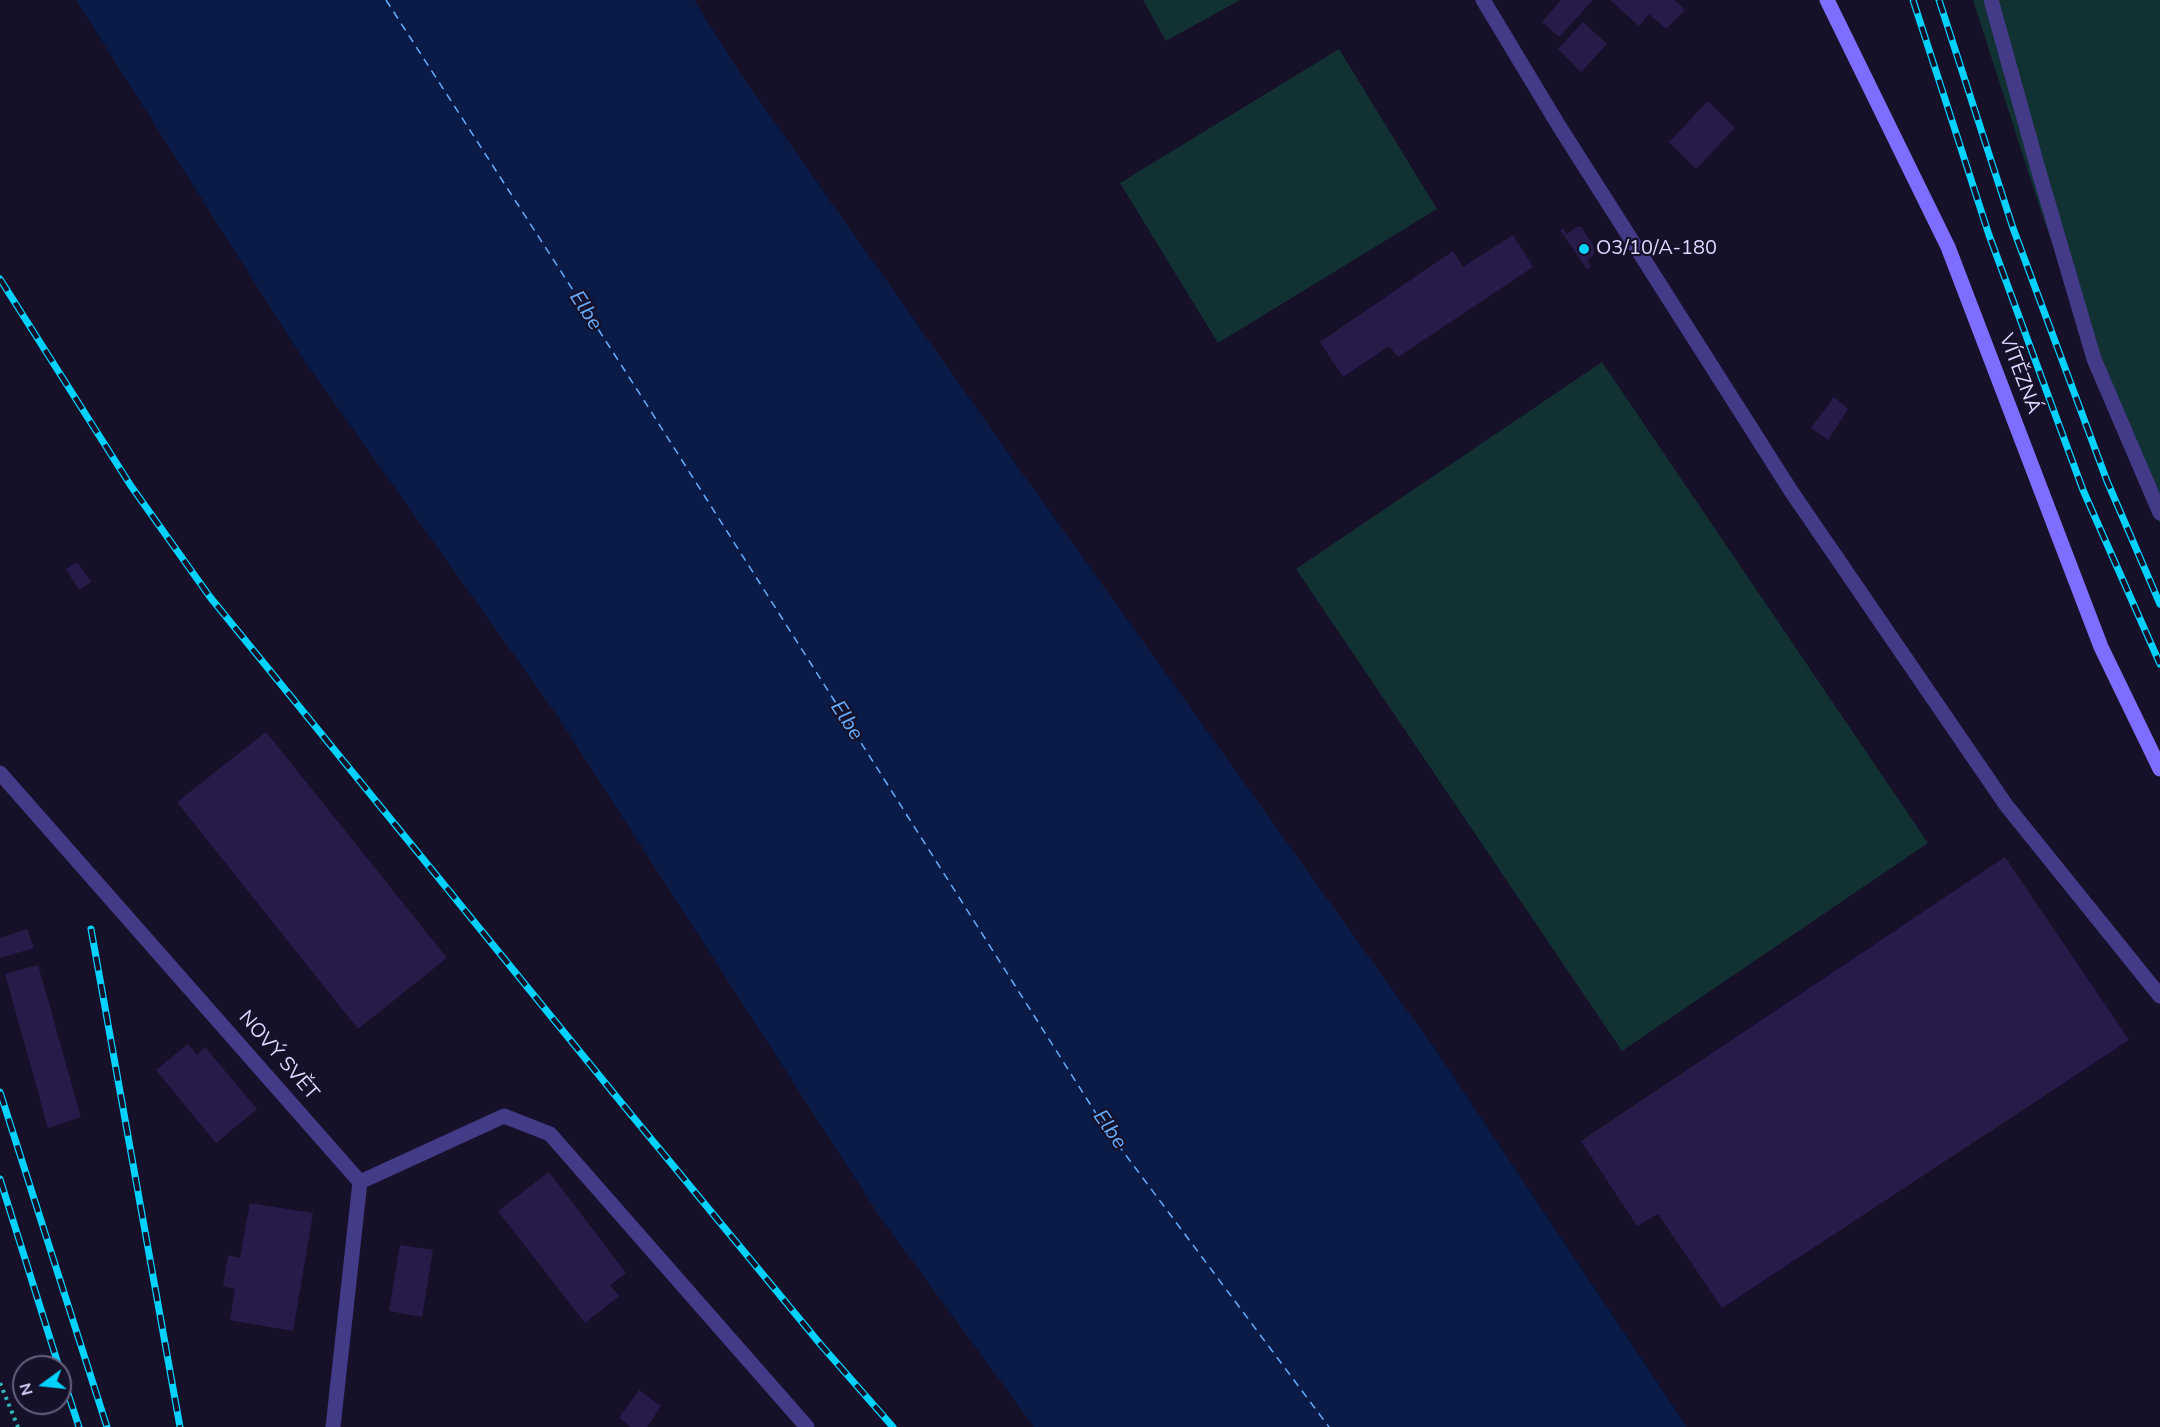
<!DOCTYPE html>
<meta charset="utf-8">
<style>
body{margin:0}
#map{position:relative;width:2160px;height:1427px;overflow:hidden;background:#161029;font-family:"Nunito Sans",sans-serif}
canvas{display:block}
.north{position:absolute;left:12px;top:1355px;width:60px;height:60px;box-sizing:border-box;background:#161029;border:2px solid #66607f;border-radius:50%;rotate:255deg;font-size:16px;font-weight:700;line-height:24px;text-align:center;color:#dfd7ff}
.north::after{content:'';display:block;margin:auto;width:21px;height:27px;background:#03d2ff;clip-path:polygon(50% 0,100% 100%,50% 72%,0 100%)}
</style>
<div id="map">
<canvas width="2160" height="1427"></canvas>
<div class="north">N</div>
</div>
<script>
const ctx = document.querySelector('canvas').getContext('2d');
ctx.lineJoin = 'round';
function paint(path, color) { ctx.fillStyle = color; ctx.fill(path, 'evenodd'); }
const poly = rows => new Path2D(rows.map(r => 'M' + r).join(''));
function trace(path, color, width, dash) { ctx.strokeStyle = color; ctx.lineWidth = width; ctx.lineCap = dash ? 'butt' : 'round'; ctx.setLineDash(dash || []); ctx.stroke(path); }
function drawText(font, color, halo, rows, align = 'center') {
  ctx.font = font + ' "Nunito Sans",sans-serif'; ctx.lineWidth = 4.5; ctx.setLineDash([]); ctx.textBaseline = 'middle'; ctx.strokeStyle = halo; ctx.fillStyle = color; for (const [text, x, y, turn = 0] of rows) {
    ctx.save(); ctx.translate(x, y); ctx.rotate((+turn || 0) * Math.PI / 180); ctx.textAlign = isNaN(turn) ? turn : align; if (halo) ctx.strokeText(text, 0, 0); ctx.fillText(text, 0, 0); ctx.restore();
  }
}
paint(poly([
 [1143,0,1240,0,1166,41],
 [1973,0,2160,0,2160,524,2137,470,2043,218],
 [1339,49,1437,209,1218,343,1120,183],
 [1602,362,1928,843,1622,1051,1296,569]
]), '#123133');
paint(poly([
 [76,0,694,0,740,73,1018,467,1440,1056,1687,1427,1034,1427,880,1217,558,717,301,356]
]), '#0a1b47');
trace(poly([
 [386,0,638,391,1104,1126,1329,1427]
]), '#65acff', 1.5, [8, 6]);
paint(poly([
 [1561,0,1593,0,1559,37,1542,22],
 [1610,0,1674,0,1685,10,1666,29,1649,14,1639,26],
 [1583,22,1607,44,1581,72,1558,49],
 [1708,101,1735,128,1696,169,1669,142],
 [1577,227,1581,227,1593,245,1594,254,1587,261,1591,265,1589,269,1586,268,1560,230,1563,229,1567,234],
 [1513,235,1533,267,1398,357,1389,346,1343,377,1320,342,1453,251,1463,267],
 [1834,397,1848,409,1828,440,1811,428],
 [77,562,91,582,79,590,66,569],
 [266,732,447,958,358,1029,177,802],
 [2005,857,2129,1040,1722,1308,1658,1214,1637,1226,1581,1141],
 [27,929,34,948,0,958,0,938],
 [38,965,81,1117,48,1128,5,974],
 [188,1044,197,1055,205,1047,257,1109,216,1143,156,1070],
 [549,1172,626,1273,610,1285,619,1296,585,1323,498,1211],
 [250,1203,313,1213,293,1331,230,1320,235,1289,223,1286,228,1255,240,1258],
 [400,1245,433,1250,422,1317,389,1311],
 [639,1390,661,1406,647,1427,631,1427,619,1418]
]), '#281b4a');
trace(poly([
 [0,1383,18,1427]
]), '#2ebabc', 4, [3, 4.5]);
trace(poly([
 [1483,0,1559,126,1791,491,2006,805,2160,996],
 [1991,0,2039,172,2094,359,2160,513],
 [360,1182,504,1116,550,1134,807,1427]
]), '#433a88', 15);
trace(poly([
 [0,773,360,1182,333,1427]
]), '#433a88', 15);
trace(poly([
 [1827,0,1948,247,2101,647,2160,769]
]), '#7d6eff', 15);
const rail = poly([
 [1913,0,1989,235,2083,490,2160,664],
 [1939,0,2013,228,2107,481,2160,604],
 [0,279,131,486,210,597,624,1106,821,1345,893,1427],
 [91,929,180,1427],
 [0,1092,107,1427],
 [0,1179,59,1367],
 [60,1369,79,1427]
]);
trace(rail, '#03d2ff', 7);
trace(rail, '#161029', 4.5, [14]);
for (const [x, y, r, color] of [
 [1584,249,6,"#03d2ff"]
]) { const dot = new Path2D(); dot.arc(x, y, r, 0, 2 * Math.PI); ctx.fillStyle = color; ctx.fill(dot); trace(dot, '#161029', 2); }
drawText('20px', '#dfd7ff', '#161029', [
 ["O3/10/A-180",1596,249]
], 'left');
drawText('20px', '#dfd7ff', '#161029', [
 ["VÍTĚZNÁ",2019,374,69],
 ["NOVÝ SVĚT",278,1056,49]
]);
drawText('italic 21px', '#65acff', '#161029', [
 ["Elbe",585,311,57],
 ["Elbe",846,721,57],
 ["Elbe",1109,1130,55]
]);
</script>
